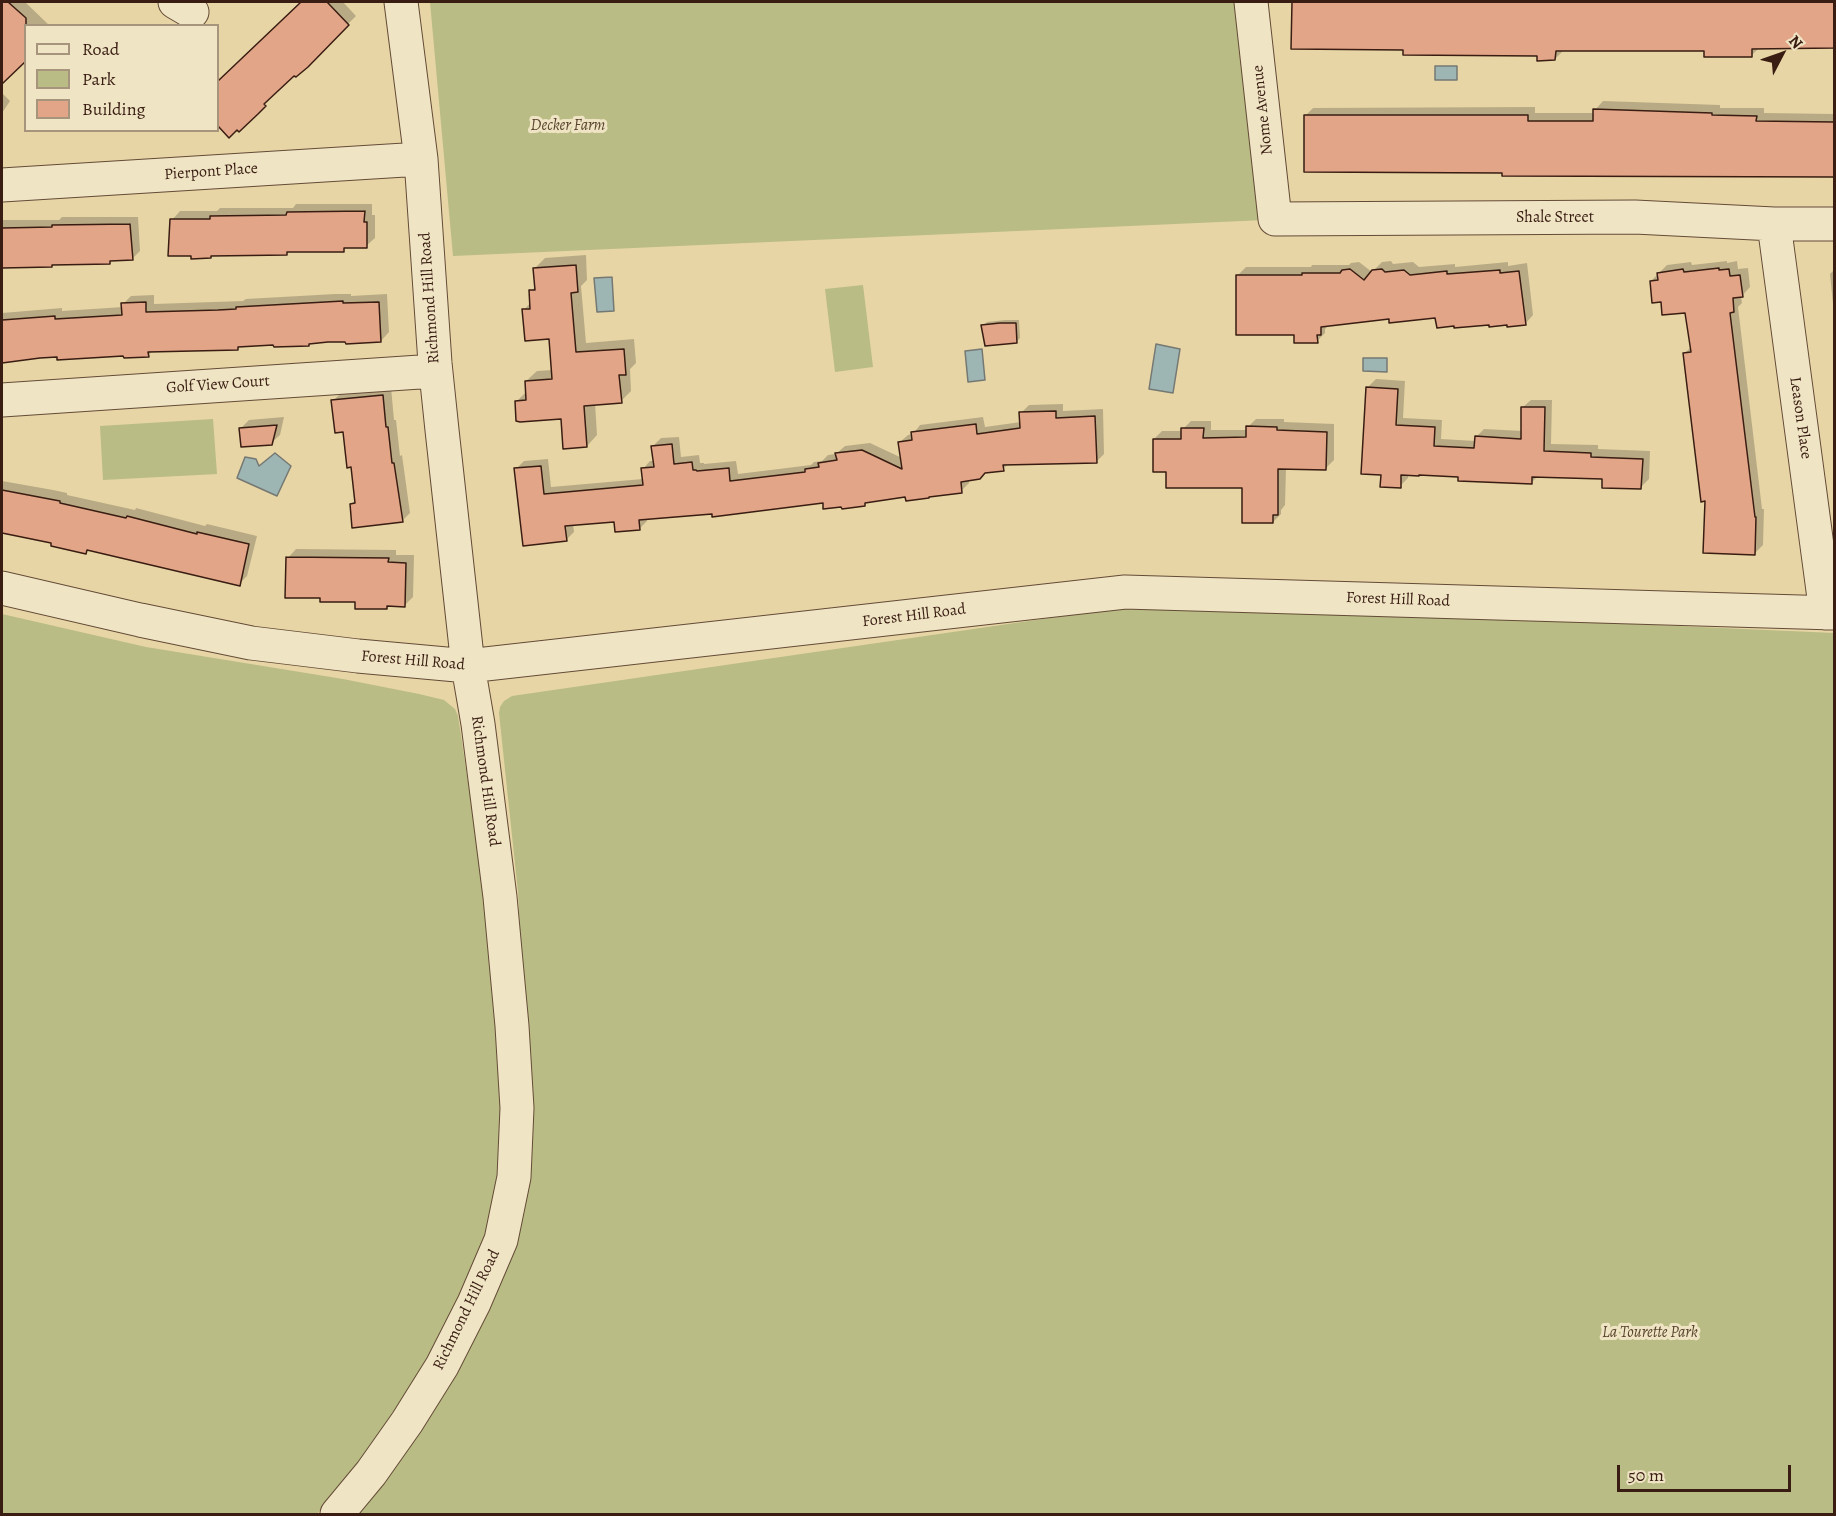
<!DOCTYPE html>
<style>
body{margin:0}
#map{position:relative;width:1836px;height:1516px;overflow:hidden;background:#e7d5a5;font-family:Alegreya,serif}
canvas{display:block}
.frame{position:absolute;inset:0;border:3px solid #391d12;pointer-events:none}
.legend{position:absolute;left:24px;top:24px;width:195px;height:108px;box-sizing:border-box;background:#efe4c4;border:2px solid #a6947d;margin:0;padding:8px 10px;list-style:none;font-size:18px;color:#391d12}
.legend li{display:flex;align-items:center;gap:12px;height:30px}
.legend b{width:30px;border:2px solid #a6947d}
.north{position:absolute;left:1752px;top:24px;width:60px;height:60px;-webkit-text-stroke:4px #efe4c4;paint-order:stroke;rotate:49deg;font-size:16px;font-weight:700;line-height:24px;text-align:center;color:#391d12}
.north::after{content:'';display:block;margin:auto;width:21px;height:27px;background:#391d12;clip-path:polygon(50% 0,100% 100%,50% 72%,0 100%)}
.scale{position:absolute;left:1617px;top:1465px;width:174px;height:27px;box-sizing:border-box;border:3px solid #391d12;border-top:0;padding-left:8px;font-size:18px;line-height:21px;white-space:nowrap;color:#391d12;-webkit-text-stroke:4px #efe4c4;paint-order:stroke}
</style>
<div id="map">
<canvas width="1836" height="1516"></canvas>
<div class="frame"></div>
<ul class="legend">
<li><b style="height:8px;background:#efe4c4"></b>Road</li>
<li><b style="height:16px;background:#b9bc84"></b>Park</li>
<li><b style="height:16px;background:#e2a588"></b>Building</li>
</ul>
<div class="north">N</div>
<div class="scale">50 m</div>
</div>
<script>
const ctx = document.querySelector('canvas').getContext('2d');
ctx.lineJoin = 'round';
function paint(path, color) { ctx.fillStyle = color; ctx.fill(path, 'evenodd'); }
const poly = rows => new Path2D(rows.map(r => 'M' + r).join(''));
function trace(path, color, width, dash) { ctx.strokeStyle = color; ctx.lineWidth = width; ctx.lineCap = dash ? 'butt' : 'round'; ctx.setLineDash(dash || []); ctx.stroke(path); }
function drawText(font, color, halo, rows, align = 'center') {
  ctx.font = font + ' Alegreya,serif'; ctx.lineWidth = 6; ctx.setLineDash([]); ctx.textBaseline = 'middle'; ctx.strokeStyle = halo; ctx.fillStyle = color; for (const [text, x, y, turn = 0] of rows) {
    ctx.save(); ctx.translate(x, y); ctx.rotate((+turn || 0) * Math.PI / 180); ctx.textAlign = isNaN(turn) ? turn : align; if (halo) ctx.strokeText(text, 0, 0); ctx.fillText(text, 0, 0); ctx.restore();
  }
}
paint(poly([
 [430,2,1238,2,1265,220,453,256],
 [863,285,873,367,835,372,825,289],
 [213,419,217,474,103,480,100,426],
 [1125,607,1588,622,1834,633,1834,1514,352,1514,469,1348,491,1307,513,1249,524,1214,531,1171,518,892,499,713,500,707,504,701,512,696],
 [2,614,146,647,343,679,419,694,444,700,455,709,458,716,483,880,504,1060,500,1207,434,1359,356,1469,317,1514,2,1514]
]), '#b9bc84');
const water = poly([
 [1435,66,1457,66,1457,80,1435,80,1435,66],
 [612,277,614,311,597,312,594,278,612,277],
 [1156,344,1180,349,1173,393,1149,389,1156,344],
 [982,349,985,380,968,382,965,351,982,349],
 [1363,358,1387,358,1387,372,1363,371,1363,358],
 [275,453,291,466,277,496,237,478,245,457,256,459,259,466,275,453]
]);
paint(water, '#9db5b3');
trace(water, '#757873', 1.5);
paint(poly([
 [10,2,25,2,50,26,26,26,26,57,2,83,2,11],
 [301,2,343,2,356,16,306,66,295,73,239,130,237,128,229,136,218,124,218,81],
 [1293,2,1834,2,1834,47,1760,47,1752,55,1705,50,1563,51,1555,59,1539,54,1404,48,1293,47],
 [2,93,10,101,2,113],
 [1603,101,1720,105,1720,108,1764,108,1764,113,1834,114,1834,176,1503,175,1503,172,1305,116,1313,108,1535,107,1535,113,1595,113,1595,110],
 [296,204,372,204,372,215,375,215,375,238,366,246,347,246,344,250,172,220,180,211,217,211,220,208,293,208],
 [62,217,138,217,140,251,132,259,113,259,109,263,2,266,2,220,59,220],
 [586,255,587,280,581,286,586,343,634,339,636,363,630,369,631,391,621,401,595,403,597,435,587,446,563,418,517,401,527,391,526,381,537,371,553,370,551,337,524,310,531,302,531,291,536,286,534,269,545,258],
 [1391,261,1393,264,1413,262,1419,267,1455,264,1455,267,1508,262,1508,266,1527,263,1533,315,1525,324,1455,324,1437,316,1390,317,1329,325,1325,329,1325,333,1317,341,1296,333,1238,275,1246,267,1311,267,1312,265,1349,265,1351,263,1359,262,1372,272,1382,262],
 [1727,261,1727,263,1737,261,1738,269,1748,268,1750,287,1741,297,1742,303,1738,307,1762,509,1764,509,1763,545,1755,553,1685,353,1692,346,1687,311,1662,300,1651,281,1667,265,1691,262,1692,265],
 [1834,270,1834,314,1830,274],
 [335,294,351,294,351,296,387,294,389,332,381,341,347,340,311,342,309,344,240,346,237,348,153,351,148,355,125,354,58,355,2,361,2,313,62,308,62,311,123,307,123,304,131,296,154,295,154,304,243,301,246,299],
 [1005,320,1019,320,1020,338,1016,342,983,326,987,322],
 [1376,379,1405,381,1403,418,1442,420,1441,439,1476,441,1476,437,1484,429,1523,431,1523,407,1531,400,1552,400,1551,444,1598,445,1598,449,1650,451,1649,479,1641,487,1604,478,1539,475,1531,483,1459,476,1408,474,1408,478,1400,486,1382,474,1368,387],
 [391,387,394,420,396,420,400,456,402,455,410,513,402,521,351,504,356,500,352,466,344,430,333,401,341,393],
 [1063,404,1063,411,1103,409,1104,454,1096,462,1009,463,1003,469,986,471,969,480,969,483,961,491,907,495,869,500,865,504,843,505,824,502,647,518,647,521,639,529,615,520,573,524,574,532,566,540,516,469,524,461,548,459,551,487,643,479,643,469,650,461,654,461,653,446,661,438,679,437,681,457,699,455,700,463,704,463,704,464,736,461,738,474,811,465,814,462,822,461,828,455,836,454,845,446,870,443,902,458,900,442,908,435,913,434,920,425,983,417,985,427,1021,422,1021,413,1029,405],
 [284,417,280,435,271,443,241,428,249,420],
 [1256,419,1284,419,1284,422,1334,424,1334,460,1326,468,1286,468,1285,505,1281,510,1281,514,1273,522,1243,486,1167,470,1154,439,1162,431,1183,431,1183,429,1191,421,1211,421,1211,430,1248,430,1248,427],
 [2,481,53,490,67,493,67,495,135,510,136,508,205,526,207,524,257,536,247,576,239,584,88,549,86,552,53,542,2,533],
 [296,549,396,550,396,555,414,555,413,597,405,605,389,605,387,608,357,601,321,597,288,558]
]), '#0003');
const building = poly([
 [2,2,8,2,26,18,26,61,2,84,2,2],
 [301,2,327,2,349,25,308,67,296,77,294,76,264,104,266,106,258,114,239,132,237,130,229,138,218,126,218,81,301,2],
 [1292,2,1834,2,1834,48,1752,49,1752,57,1704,57,1704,51,1556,51,1555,60,1537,61,1537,56,1403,55,1403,50,1291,49,1292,2],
 [1593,109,1712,113,1712,115,1757,116,1756,121,1834,122,1834,177,1502,176,1502,173,1304,172,1304,115,1528,115,1528,121,1593,121,1593,109],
 [365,211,364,222,367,222,367,248,344,248,344,252,287,252,287,255,211,256,211,258,191,259,191,256,168,256,170,219,210,219,210,216,286,215,287,212,365,211],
 [130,224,133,260,110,261,110,264,52,265,52,267,2,268,2,228,52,227,52,225,130,224],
 [576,265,578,292,571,293,576,352,624,349,626,375,619,375,622,403,584,406,587,447,563,449,561,419,520,422,516,421,515,401,526,400,525,381,552,379,549,339,525,341,522,309,530,309,529,290,535,290,533,268,576,265],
 [1719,268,1719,270,1729,269,1730,276,1740,275,1743,297,1733,298,1734,312,1730,313,1755,517,1756,517,1755,555,1703,553,1705,501,1701,502,1683,353,1691,352,1685,313,1662,315,1661,302,1652,303,1650,281,1658,280,1657,273,1683,269,1684,272,1719,268],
 [1350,269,1364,280,1372,270,1382,269,1385,272,1404,270,1410,275,1447,271,1447,274,1500,270,1500,273,1519,271,1526,325,1507,327,1507,325,1489,327,1489,325,1454,328,1454,326,1437,328,1435,318,1389,323,1389,319,1321,327,1321,335,1317,335,1318,343,1294,343,1294,335,1236,335,1236,275,1302,275,1302,273,1340,273,1342,270,1350,269],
 [343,301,343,303,379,302,381,342,346,344,345,342,328,342,309,344,309,346,274,347,273,345,238,347,238,350,148,352,149,357,124,358,123,356,57,360,57,357,40,358,2,363,2,320,55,316,55,319,122,315,121,303,146,302,146,312,218,310,236,309,236,307,343,301],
 [1000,323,1016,323,1017,343,985,346,981,325,1000,323],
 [1366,387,1398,389,1396,425,1435,427,1434,446,1474,448,1475,436,1521,439,1521,407,1545,407,1544,451,1591,453,1591,457,1643,459,1641,489,1602,488,1602,479,1532,477,1532,484,1458,481,1458,477,1419,475,1419,476,1401,475,1401,488,1380,487,1381,475,1361,474,1366,387],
 [383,395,386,427,388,427,392,463,394,463,403,522,352,528,350,504,355,503,351,467,347,468,343,432,335,433,331,400,383,395],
 [1056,411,1056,418,1095,416,1097,463,1003,465,1004,471,985,473,980,479,961,482,962,493,929,497,929,498,906,501,905,497,865,503,865,506,842,509,841,507,823,509,823,503,712,517,712,514,639,520,640,530,615,532,614,522,565,526,567,541,523,546,514,468,541,466,544,494,643,485,641,468,654,467,651,446,672,444,674,464,692,462,693,470,696,470,697,471,729,468,730,481,805,472,805,469,819,467,818,463,837,460,835,453,862,450,902,469,898,442,912,440,911,432,976,424,977,434,1020,428,1019,412,1056,411],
 [277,425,272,445,241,447,239,428,277,425],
 [1246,426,1277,427,1277,430,1327,432,1326,470,1278,469,1278,515,1273,515,1273,523,1242,523,1242,488,1166,488,1166,472,1153,472,1153,439,1181,439,1181,428,1204,428,1203,438,1246,437,1246,426],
 [2,490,44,498,60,501,60,503,126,518,127,516,197,534,197,532,249,544,240,586,87,550,86,554,51,546,51,543,2,533,2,490],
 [286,557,389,558,388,562,406,563,405,607,387,606,387,609,355,609,355,602,320,602,320,598,285,598,286,557]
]);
paint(building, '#e2a588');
trace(building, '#391d12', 1.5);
const minor = poly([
 [175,2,192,12],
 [1251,2,1275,219,1635,217,1774,224,1834,224],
 [2,185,421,159],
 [1774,224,1826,613],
 [2,400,435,371],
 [2,588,140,620,251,643,358,656,468,666,1125,592,1834,613],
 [337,1514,371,1473,407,1422,442,1366,474,1303,501,1240,514,1177,517,1108,512,1026,500,897,478,724,468,666,442,430,435,363,421,159,401,2]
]);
trace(minor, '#644b37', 35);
trace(minor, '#efe4c4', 33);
drawText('16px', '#391d12', '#efe4c4', [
 ["Nome Avenue",1263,110,-96],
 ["Pierpont Place",211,172,-4],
 ["Shale Street",1555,218],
 ["Richmond Hill Road",430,298,-94],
 ["Golf View Court",218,385,-4],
 ["Leason Place",1800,418,82],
 ["Forest Hill Road",1398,600,2],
 ["Forest Hill Road",914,616,-7],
 ["Forest Hill Road",413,661,5],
 ["Richmond Hill Road",485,781,82],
 ["Richmond Hill Road",467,1310,-64]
]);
drawText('italic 16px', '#59452e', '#efe4c4', [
 ["Decker Farm",568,126],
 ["La Tourette Park",1650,1333]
]);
</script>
